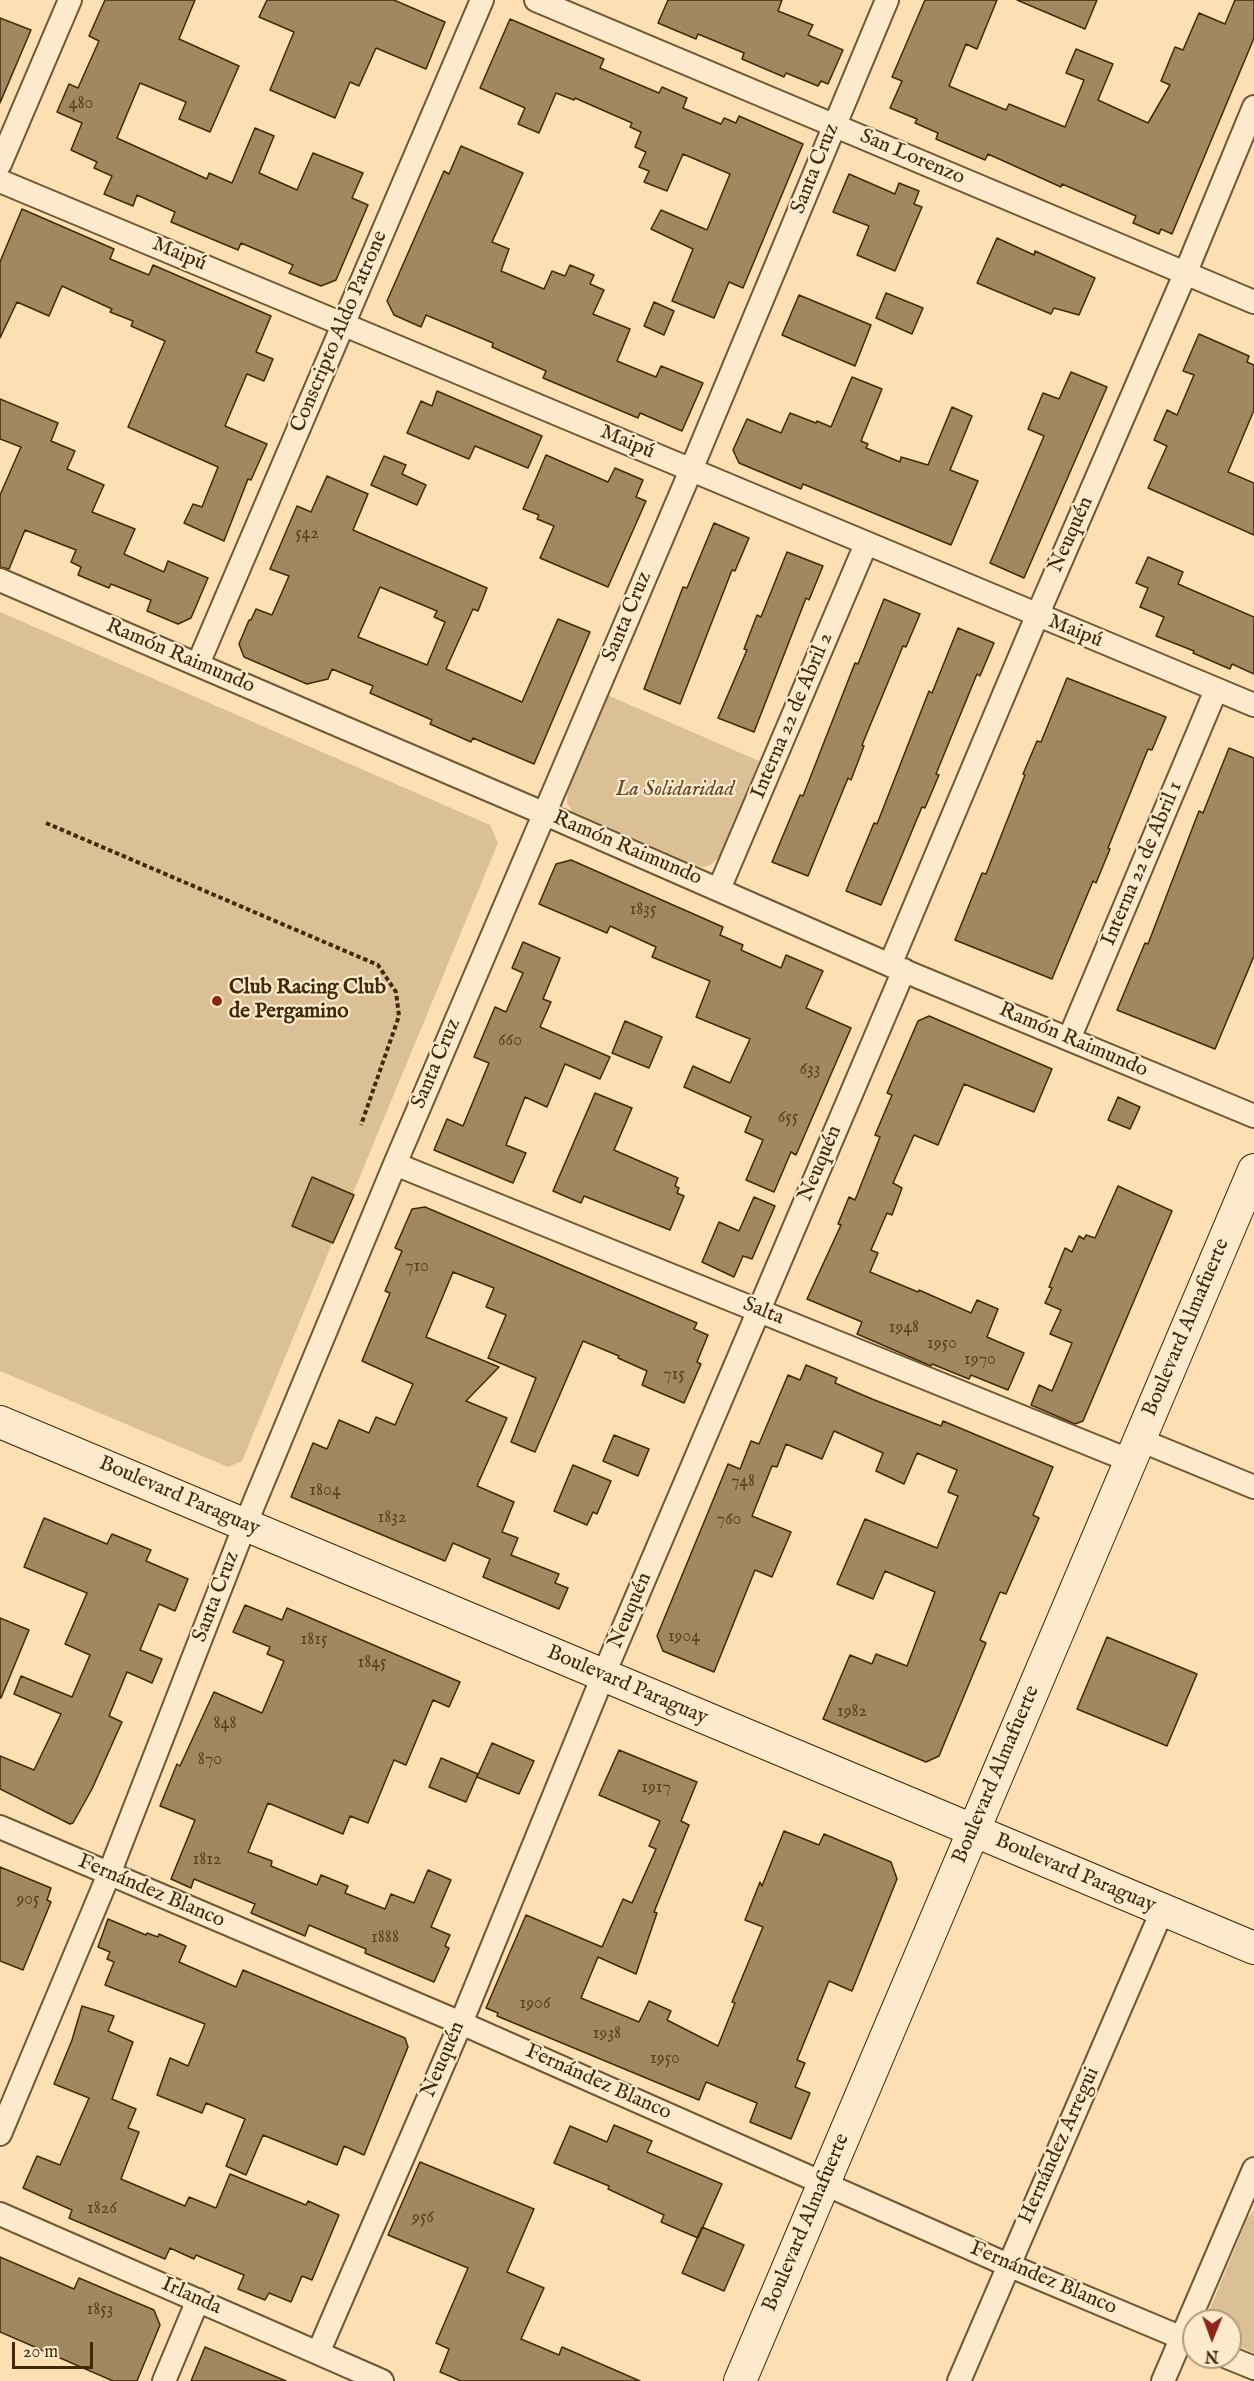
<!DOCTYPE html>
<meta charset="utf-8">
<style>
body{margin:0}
#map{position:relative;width:1254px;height:2381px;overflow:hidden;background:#fcdfb2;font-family:"IM FELL English",serif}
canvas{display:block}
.north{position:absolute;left:1182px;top:2309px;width:60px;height:60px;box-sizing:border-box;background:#fdeacd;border:2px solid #b29d7e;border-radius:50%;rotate:181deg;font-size:16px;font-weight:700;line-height:24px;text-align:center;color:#412a08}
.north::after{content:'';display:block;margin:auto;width:21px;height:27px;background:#8f2418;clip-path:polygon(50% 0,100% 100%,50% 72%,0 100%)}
.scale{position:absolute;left:12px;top:2342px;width:81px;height:27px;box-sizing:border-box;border:3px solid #412a08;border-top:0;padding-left:8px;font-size:18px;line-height:21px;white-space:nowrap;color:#412a08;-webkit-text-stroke:4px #fdeacd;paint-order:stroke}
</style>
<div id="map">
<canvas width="1254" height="2381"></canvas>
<div class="north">N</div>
<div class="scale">20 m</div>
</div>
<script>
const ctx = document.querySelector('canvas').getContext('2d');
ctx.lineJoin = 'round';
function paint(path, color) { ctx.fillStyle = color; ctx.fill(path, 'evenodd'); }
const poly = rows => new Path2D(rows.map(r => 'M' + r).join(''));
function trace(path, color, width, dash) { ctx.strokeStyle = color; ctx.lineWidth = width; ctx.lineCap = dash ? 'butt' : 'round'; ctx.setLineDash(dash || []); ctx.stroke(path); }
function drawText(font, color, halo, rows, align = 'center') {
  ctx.font = font + ' "IM FELL English",serif'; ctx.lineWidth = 4.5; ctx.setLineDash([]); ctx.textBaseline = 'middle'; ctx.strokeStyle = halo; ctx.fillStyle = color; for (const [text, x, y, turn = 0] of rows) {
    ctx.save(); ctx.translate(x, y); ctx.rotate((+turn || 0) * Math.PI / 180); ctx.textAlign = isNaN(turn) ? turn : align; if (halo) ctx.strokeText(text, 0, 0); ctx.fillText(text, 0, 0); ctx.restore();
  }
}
paint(poly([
 [0,612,490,825,498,843,242,1461,228,1467,0,1371],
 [607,695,759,761,720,856,712,864,704,867,695,865,572,811,567,803,568,787],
 [1254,2210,1254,2353,1230,2343,1230,2321,1207,2321,1207,2316,1247,2219]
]), '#dcc095');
const building = poly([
 [105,0,195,0,179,39,239,66,210,132,179,119,186,102,140,83,117,138,207,179,209,173,232,183,255,128,274,136,259,173,297,190,313,153,363,173,352,198,368,205,336,280,321,286,289,273,293,265,241,243,238,250,171,222,175,212,137,195,133,206,104,194,112,176,94,168,97,162,71,150,82,123,57,112,69,84,78,88,99,41,89,36,105,0],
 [267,0,394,0,445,22,426,69,376,48,359,86,350,82,335,118,270,90,294,32,259,17,267,0],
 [668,0,782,0,778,11,813,25,808,35,843,50,828,84,821,81,818,86,786,73,784,77,742,59,744,53,698,34,696,39,658,23,668,0],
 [925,0,997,0,977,49,966,44,949,86,1006,110,1009,104,1065,127,1084,80,1066,73,1076,49,1113,64,1098,100,1148,123,1170,85,1161,81,1175,47,1183,50,1199,13,1225,24,1235,0,1254,0,1254,38,1172,234,1161,229,1159,234,1133,223,1136,216,1062,184,1061,187,988,154,985,160,936,139,938,133,915,123,917,119,890,108,902,81,892,77,925,0],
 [1017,0,1097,0,1085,29,1017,0],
 [0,18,31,30,0,103,0,18],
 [510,19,604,59,600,68,659,93,662,87,687,98,683,108,721,124,724,118,736,123,739,116,803,144,743,288,729,282,714,318,672,301,693,249,651,229,661,210,707,230,730,174,683,154,667,191,644,182,649,171,639,167,646,152,635,147,641,132,630,127,632,123,575,98,574,100,556,93,539,133,518,124,525,108,480,88,510,19],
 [461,146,523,173,492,242,509,249,501,271,544,289,552,271,565,276,570,265,594,275,590,284,604,290,593,314,630,329,617,361,656,377,661,366,703,383,682,431,640,413,638,418,543,378,546,371,492,347,493,343,426,315,421,327,394,315,387,301,444,171,449,174,461,146],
 [849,174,895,194,899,183,919,191,914,204,922,207,895,271,857,255,869,226,833,212,849,174],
 [22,209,114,249,110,259,149,275,153,265,271,316,256,352,273,359,264,381,247,374,225,426,267,444,251,480,248,479,224,541,184,523,193,504,202,507,218,467,128,427,165,341,131,326,133,321,110,312,112,309,62,286,49,316,17,302,0,338,0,262,22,209],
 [997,238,1034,255,1035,251,1095,278,1079,315,1054,308,1051,314,977,283,997,238],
 [886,293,923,308,912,334,876,318,886,293],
 [799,295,871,325,855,366,782,335,799,295],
 [654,302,674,311,664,335,644,326,654,302],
 [1199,334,1249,356,1247,362,1254,365,1254,410,1228,472,1254,483,1254,535,1148,488,1167,446,1154,440,1167,410,1177,415,1194,375,1183,371,1199,334],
 [1071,372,1107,387,1024,578,990,563,1044,436,1028,429,1043,393,1059,399,1071,372],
 [852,377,882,389,861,441,868,444,866,448,900,462,901,457,928,465,952,407,972,416,950,470,978,481,951,545,803,484,801,489,739,463,733,450,747,419,781,433,790,413,816,423,817,421,831,427,852,377],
 [437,391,542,436,528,468,475,446,469,459,407,433,421,401,432,406,437,391],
 [0,399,58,423,51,441,75,451,67,469,104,485,92,512,135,529,124,554,164,572,168,561,208,578,191,618,178,624,147,611,151,600,111,584,109,588,78,575,81,567,71,562,76,550,25,530,9,569,0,567,0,495,21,447,0,439,0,399],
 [546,455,608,482,615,468,643,480,636,497,646,501,608,587,540,558,554,526,537,519,539,515,523,509,546,455],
 [384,456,406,465,402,474,426,485,417,505,371,485,384,456],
 [327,476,368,494,353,530,487,588,478,611,473,609,446,669,522,702,558,619,590,632,534,764,473,738,471,742,430,724,432,720,370,693,373,686,332,669,328,679,307,684,244,657,239,644,249,620,251,620,256,609,272,615,289,576,270,569,297,506,311,512,327,476],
 [380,587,437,611,434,617,445,622,427,665,358,637,380,587],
 [714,523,749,538,735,571,732,570,680,704,644,689,683,587,687,588,714,523],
 [787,552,823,566,809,600,806,598,754,732,718,718,747,650,744,649,757,615,761,617,787,552],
 [1148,557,1183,572,1178,584,1254,617,1254,674,1232,664,1230,669,1193,653,1194,651,1156,636,1164,617,1140,607,1148,588,1136,583,1148,557],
 [884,599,920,614,906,647,903,646,862,745,864,746,851,780,848,778,808,876,772,862,800,795,803,796,855,663,858,664,884,599],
 [958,628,994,643,980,676,977,674,936,774,939,775,925,808,922,807,881,905,846,891,874,823,877,824,929,691,932,693,958,628],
 [1067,678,1166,717,1152,750,1148,749,1108,848,1110,849,1096,883,1093,881,1052,979,955,940,982,873,986,874,1025,775,1023,774,1037,741,1041,742,1067,678],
 [1229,748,1254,758,1254,956,1215,1049,1117,1010,1145,943,1148,944,1199,811,1203,813,1229,748],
 [571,860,723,927,720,935,743,945,741,950,781,968,786,955,823,971,806,1008,851,1028,796,1155,791,1152,774,1192,746,1180,763,1140,745,1132,751,1117,684,1087,693,1066,730,1083,750,1039,696,1017,710,981,652,957,656,947,610,926,607,933,539,904,556,864,571,860],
 [523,942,560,958,543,999,551,1002,540,1027,610,1057,600,1079,565,1064,547,1107,525,1097,506,1145,526,1153,513,1183,434,1150,447,1119,463,1126,489,1063,474,1057,495,1007,506,1012,523,973,512,968,523,942],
 [929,1016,1052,1069,1034,1112,964,1084,938,1145,914,1135,893,1183,902,1188,892,1215,887,1213,871,1250,878,1253,870,1272,918,1292,919,1290,971,1313,977,1300,998,1309,987,1337,1024,1353,1008,1390,971,1375,969,1379,932,1364,931,1366,857,1334,862,1322,807,1299,841,1225,838,1224,849,1197,855,1200,880,1137,875,1135,892,1095,887,1093,918,1021,929,1016],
 [625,1021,662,1037,649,1068,612,1053,625,1021],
 [595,1093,632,1108,614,1150,678,1178,675,1186,679,1188,677,1193,684,1196,670,1230,584,1196,581,1203,553,1191,595,1093],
 [1118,1097,1140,1107,1130,1129,1108,1120,1118,1097],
 [312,1177,354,1195,333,1243,292,1226,312,1177],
 [1118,1186,1172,1211,1083,1421,1075,1424,1031,1405,1039,1385,1052,1391,1072,1343,1050,1334,1061,1310,1045,1303,1052,1288,1049,1287,1065,1248,1072,1252,1079,1236,1084,1239,1086,1235,1095,1238,1118,1186],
 [754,1197,775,1206,752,1259,743,1256,734,1277,702,1262,719,1222,739,1231,754,1197],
 [425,1207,697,1323,694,1329,708,1335,697,1362,701,1364,684,1403,642,1385,647,1371,618,1358,619,1356,583,1341,535,1452,511,1442,536,1378,488,1358,506,1315,486,1307,494,1288,453,1272,426,1337,499,1367,466,1401,507,1418,477,1486,514,1502,502,1532,518,1538,511,1555,559,1574,555,1583,568,1588,559,1609,483,1577,490,1559,453,1543,445,1561,291,1497,313,1443,327,1449,339,1420,369,1433,376,1417,395,1425,413,1384,362,1361,390,1293,385,1291,402,1251,395,1248,412,1209,425,1207],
 [806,1365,837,1378,835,1383,872,1399,941,1426,943,1421,1053,1467,1033,1515,1039,1518,1006,1594,1000,1592,980,1640,986,1643,939,1756,926,1762,823,1719,850,1655,872,1664,876,1654,907,1666,935,1592,885,1571,873,1599,837,1584,865,1519,937,1548,958,1496,948,1492,957,1470,917,1453,904,1484,876,1471,883,1453,834,1431,822,1459,786,1444,777,1467,772,1466,752,1516,791,1532,772,1577,755,1570,714,1672,663,1651,657,1636,728,1464,740,1469,751,1441,759,1444,788,1375,800,1380,806,1365],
 [614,1435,649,1449,638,1476,603,1461,614,1435],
 [573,1465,611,1481,597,1514,593,1512,587,1525,554,1511,573,1465],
 [44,1518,107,1544,112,1534,151,1550,146,1561,188,1579,175,1611,159,1604,140,1650,162,1659,152,1683,127,1672,109,1716,122,1722,92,1789,73,1823,70,1824,0,1789,0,1756,34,1770,61,1714,14,1694,21,1676,72,1697,90,1655,65,1644,87,1593,24,1567,44,1518],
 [245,1605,282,1620,287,1608,460,1682,449,1707,433,1700,406,1765,394,1760,368,1823,350,1816,343,1834,268,1803,248,1852,272,1861,271,1866,317,1885,321,1875,348,1886,345,1893,385,1909,391,1894,414,1903,428,1870,451,1880,431,1927,450,1935,445,1946,449,1948,434,1982,365,1953,366,1949,309,1925,305,1936,251,1913,255,1904,194,1879,191,1888,171,1879,195,1820,160,1806,177,1764,180,1766,214,1692,262,1713,284,1661,267,1654,270,1647,233,1632,245,1605],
 [0,1618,29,1630,1,1698,0,1698,0,1618],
 [1107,1637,1197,1674,1167,1746,1077,1709,1107,1637],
 [492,1743,534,1761,519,1794,477,1777,492,1743],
 [619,1750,697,1782,681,1821,689,1825,654,1912,657,1913,636,1974,598,1957,581,1998,639,2022,649,2001,671,2011,667,2020,718,2046,735,2003,732,2002,763,1927,745,1920,760,1882,762,1886,784,1831,819,1845,824,1834,891,1862,897,1879,852,1991,829,1981,797,2060,805,2063,795,2087,810,2093,791,2139,750,2122,757,2103,706,2082,699,2100,497,2016,498,2013,486,2008,526,1915,602,1947,623,1899,632,1903,656,1849,649,1846,660,1821,599,1795,619,1750],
 [441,1758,478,1774,466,1802,429,1787,441,1758],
 [0,1867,51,1888,47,1900,51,1902,23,1970,0,1961,0,1867],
 [108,1919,146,1935,147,1933,158,1937,159,1934,186,1946,179,1962,236,1987,243,1970,405,2038,408,2047,364,2155,344,2146,337,2165,263,2135,246,2175,226,2166,245,2119,206,2103,202,2113,157,2095,170,2058,188,2066,205,2024,105,1985,114,1962,107,1959,110,1952,98,1947,108,1919],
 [82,2006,114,2016,108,2031,133,2042,112,2099,136,2109,128,2128,139,2132,121,2179,185,2206,189,2197,216,2208,230,2174,306,2205,308,2201,339,2215,312,2280,302,2276,291,2302,269,2293,265,2300,238,2289,244,2275,196,2255,194,2259,170,2248,165,2259,69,2218,72,2210,23,2188,37,2156,60,2165,89,2098,54,2084,72,2040,82,2006],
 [614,2125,652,2141,647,2152,722,2184,698,2238,661,2222,664,2215,608,2189,609,2186,554,2163,570,2126,607,2142,614,2125],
 [420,2162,534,2209,507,2272,544,2288,521,2339,559,2355,562,2347,640,2381,461,2381,440,2372,449,2349,436,2343,468,2268,388,2235,420,2162],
 [702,2227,744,2245,724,2291,682,2273,702,2227],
 [0,2257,74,2289,79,2278,154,2310,160,2325,137,2381,113,2381,0,2332,0,2257],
 [205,2347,286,2381,191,2381,205,2347]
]);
paint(building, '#a28860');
trace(building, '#412a08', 1.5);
const street = poly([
 [536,0,1254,302],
 [0,164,70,0],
 [0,181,1254,705],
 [0,580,543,813,890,965,1254,1116],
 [198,664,482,0],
 [719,889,866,544],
 [890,965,1037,616,1185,274,1254,107],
 [1069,1039,1216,690],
 [395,1164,1131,1461],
 [1140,1440,1254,1487],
 [0,1827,461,2023,1008,2265,1194,2343],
 [0,2134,109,1874,245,1525,395,1164,691,470,887,0],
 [0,2214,382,2381],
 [318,2353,461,2023,603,1676,904,970],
 [1227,2357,1254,2368],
 [164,2381,198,2300],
 [959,2381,1162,1911],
 [1163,2381,1254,2169]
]);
const secondary = poly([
 [0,1422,1254,1948],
 [740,2381,1254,1170]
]);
trace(street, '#705732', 26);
trace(secondary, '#412a08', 34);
trace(poly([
 [46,823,378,965,396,992,399,1016,361,1125]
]), '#412a08', 4, [4.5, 3]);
trace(street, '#fdeacd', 22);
trace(secondary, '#fdeacd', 32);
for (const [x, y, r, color] of [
 [217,1001,6,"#8f2418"]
]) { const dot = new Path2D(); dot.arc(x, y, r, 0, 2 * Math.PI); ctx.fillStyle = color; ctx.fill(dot); trace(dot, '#fdeacd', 2); }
drawText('18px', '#59421e', null, [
 ["480",81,104],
 ["542",307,534],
 ["1835",643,910],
 ["660",510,1041],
 ["633",810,1070],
 ["655",788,1118],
 ["710",417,1267],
 ["1948",904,1328],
 ["1950",942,1344],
 ["1970",980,1360],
 ["715",674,1375],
 ["748",743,1482],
 ["1804",325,1491],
 ["1832",392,1518],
 ["760",729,1520],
 ["1904",684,1637],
 ["1815",314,1640],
 ["1845",372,1663],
 ["1982",852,1712],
 ["848",225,1724],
 ["870",210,1760],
 ["1917",656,1788],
 ["1812",207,1860],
 ["905",28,1900],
 ["1888",385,1938],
 ["1906",535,2004],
 ["1938",607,2034],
 ["1950",665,2059],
 ["1826",102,2209],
 ["956",423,2218],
 ["1853",100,2310]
]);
drawText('21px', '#412a08', '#fdeacd', [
 ["San Lorenzo",912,158,23],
 ["Santa Cruz",816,169,-68],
 ["Maipú",179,255,23],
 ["Conscripto Aldo Patrone",340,332,-67],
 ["Maipú",627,443,23],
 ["Neuquén",1072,535,-66],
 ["Santa Cruz",628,617,-67],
 ["Maipú",1075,632,22],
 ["Ramón Raimundo",180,657,23],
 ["Interna 22 de Abril 2",793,716,-67],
 ["Ramón Raimundo",627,849,23],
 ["Interna 22 de Abril 1",1143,864,-67],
 ["Ramón Raimundo",1073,1041,23],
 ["Santa Cruz",437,1064,-67],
 ["Neuquén",821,1164,-67],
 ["Salta",763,1312,22],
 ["Boulevard Almafuerte",1187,1328,-67],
 ["Boulevard Paraguay",179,1497,23],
 ["Santa Cruz",217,1597,-69],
 ["Neuquén",631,1611,-67],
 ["Boulevard Paraguay",627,1686,23],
 ["Boulevard Almafuerte",997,1775,-67],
 ["Boulevard Paraguay",1075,1874,23],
 ["Fernández Blanco",151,1892,23],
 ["Neuquén",444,2060,-67],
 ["Fernández Blanco",598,2083,24],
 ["Hernández Arregui",1060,2146,-66],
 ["Boulevard Almafuerte",807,2223,-67],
 ["Fernández Blanco",1043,2279,23],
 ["Irlanda",191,2297,24]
]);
drawText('italic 21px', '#604824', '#fdeacd', [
 ["La Solidaridad",675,791]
]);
drawText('bold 21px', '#412a08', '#fdeacd', [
 ["Club Racing Club",229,989],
 ["de Pergamino",229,1013]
], 'left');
</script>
